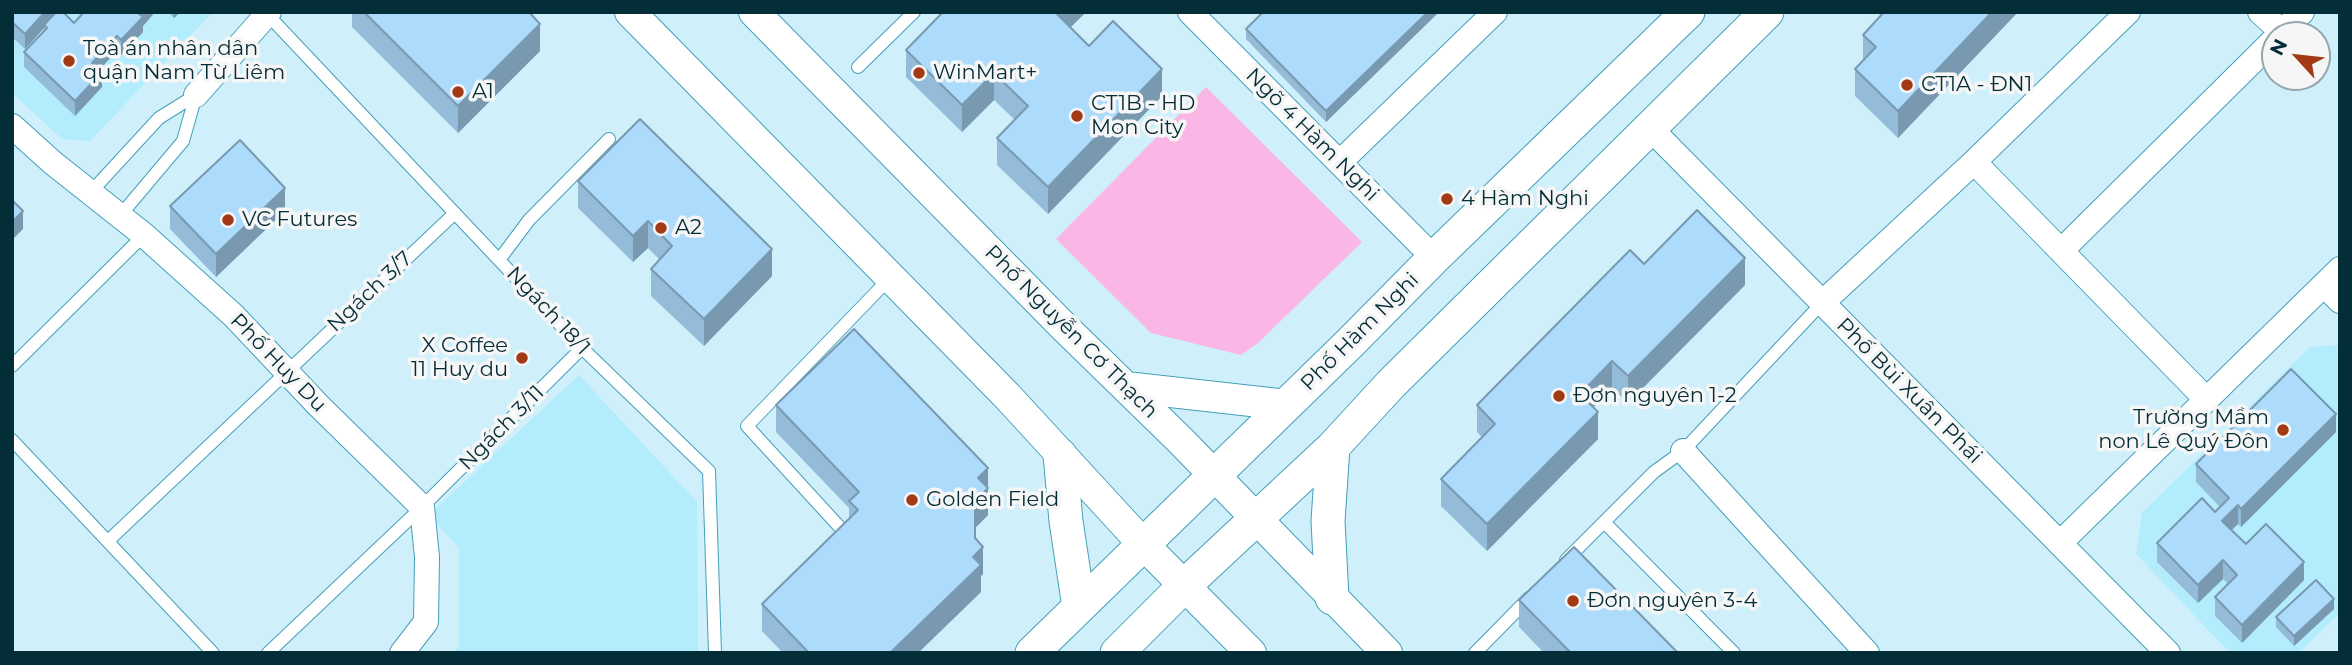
<!DOCTYPE html>
<meta charset="utf-8">
<style>
body{margin:0}
#map{position:relative;width:2352px;height:665px;overflow:hidden;background:#cff0fa;font-family:Montserrat,sans-serif}
canvas{display:block}
.frame{position:absolute;inset:0;border:14px solid #032d37;pointer-events:none}
.north{position:absolute;left:2261px;top:21px;width:70px;height:70px;box-sizing:border-box;background:#f6f6f6;border:2px solid #95a6aa;border-radius:50%;rotate:297deg;font-size:19px;font-weight:700;line-height:28px;text-align:center;color:#032d37}
.north::after{content:'';display:block;margin:auto;width:24px;height:32px;background:#a13a15;clip-path:polygon(50% 0,100% 100%,50% 72%,0 100%)}
</style>
<div id="map">
<canvas width="2352" height="665"></canvas>
<div class="frame"></div>
<div class="north">N</div>
</div>
<script>
const ctx = document.querySelector('canvas').getContext('2d');
ctx.lineJoin = 'round';
function paint(path, color) { ctx.fillStyle = color; ctx.fill(path, 'evenodd'); }
const poly = rows => new Path2D(rows.map(r => 'M' + r).join(''));
function trace(path, color, width, dash) { ctx.strokeStyle = color; ctx.lineWidth = width; ctx.lineCap = dash ? 'butt' : 'round'; ctx.setLineDash(dash || []); ctx.stroke(path); }
function drawText(font, color, halo, rows, align = 'center') {
  ctx.font = font + ' Montserrat,sans-serif'; ctx.lineWidth = 7; ctx.setLineDash([]); ctx.textBaseline = 'middle'; ctx.strokeStyle = halo; ctx.fillStyle = color; for (const [text, x, y, turn = 0] of rows) {
    ctx.save(); ctx.translate(x, y); ctx.rotate((+turn || 0) * Math.PI / 180); ctx.textAlign = isNaN(turn) ? turn : align; if (halo) ctx.strokeText(text, 0, 0); ctx.fillText(text, 0, 0); ctx.restore();
  }
}
paint(poly([
 [12,12,213,12,90,141,62,139,12,93],
 [2340,345,2340,613,2299,653,2230,653,2136,554,2142,513,2310,347],
 [579,375,697,502,698,653,452,653,459,646,459,548,429,515]
]), '#b3ecfd');
paint(poly([
 [1206,87,1362,242,1258,343,1241,355,1151,333,1056,239]
]), '#fab7e5');
const service = poly([
 [267,14,582,348,709,471,715,653],
 [858,67,914,12],
 [90,193,159,118,196,95],
 [119,217,183,141,196,95],
 [499,260,529,220,609,139],
 [12,366,144,235],
 [12,440,213,653],
 [841,539,846,534,747,426,890,278],
 [108,541,455,213],
 [1566,560,1604,522],
 [268,653,422,507,582,348],
 [1475,653,1529,598],
 [1734,653,1604,522,1654,472,1683,451,1822,303]
]);
const minor = poly([
 [1190,12,1434,258],
 [2260,12,2282,32],
 [2279,35,2302,12],
 [196,95,269,12],
 [12,126,53,163,144,235,234,316,318,405,422,507,427,557,426,622,402,653],
 [1651,129,2168,653],
 [1340,162,1495,12],
 [1974,162,2206,399],
 [2061,251,2275,39],
 [2324,285,2340,301],
 [1822,303,1974,162,2128,12],
 [1683,451,1867,653],
 [2060,543,2340,269]
]);
const tertiary = poly([
 [630,12,1008,397,1143,544,1251,653],
 [754,12,1063,326,1181,441,1387,653],
 [1126,387,1287,405]
]);
const secondary = poly([
 [1060,455,1066,521,1079,607],
 [1332,598,1328,521,1333,447],
 [1032,653,1350,343,1434,258,1688,12],
 [1117,653,1184,586,1333,447,1391,384,1767,12]
]);
trace(service, '#43a0b9', 14);
trace(minor, '#43a0b9', 26);
trace(tertiary, '#43a0b9', 32);
trace(secondary, '#43a0b9', 35);
trace(service, '#fff', 12);
trace(minor, '#fff', 24);
trace(tertiary, '#fff', 30);
trace(secondary, '#fff', 33);
paint(poly([
 [12,12,74,23,84,12,155,12,143,26,143,32,121,55,117,51,99,70,102,87,75,116,24,67,24,52,44,31,44,28,25,49,12,37],
 [168,12,180,12,174,18],
 [352,12,529,12,540,51,458,133,352,27],
 [1084,12,1084,14,1070,27,1089,46,1162,96,1048,214,997,165,997,138,1015,120,994,100,962,132,906,77,906,50],
 [1439,12,1326,122,1246,39,1246,29],
 [1884,12,2018,12,1898,138,1855,96,1855,69,1863,61,1863,35],
 [578,181,772,276,704,346,651,296,651,269,660,260,648,248,633,262,578,208],
 [170,206,285,211,216,277,170,229],
 [1644,264,1745,285,1628,403,1612,388,1593,408,1598,439,1487,551,1441,506,1441,479,1482,437,1477,432,1477,405],
 [776,405,988,468,988,515,975,528,975,538,983,574,981,576,981,592,918,653,783,653,762,631,762,604,849,519,849,508,776,432],
 [2336,432,2241,527,2238,524,2232,530,2246,544,2304,580,2242,643,2215,616,2215,597,2228,584,2223,579,2198,603,2157,562,2157,543,2215,512,2220,507,2196,482,2196,464],
 [1519,600,1678,653,1544,653,1519,627],
 [2334,609,2294,646,2276,627,2276,617]
]), '#94bcd9');
paint(poly([
 [45,12,59,12,44,25,44,28,25,49,25,34],
 [141,12,155,12,143,26,143,32,121,55,121,40],
 [174,12,180,12,174,18],
 [1059,12,1084,12,1084,14,1057,41,1057,14],
 [1428,12,1439,12,1326,122,1326,111],
 [1992,12,2018,12,1898,138,1898,111],
 [540,24,540,51,458,133,458,106],
 [117,36,117,51,92,77,92,63],
 [1162,69,1162,96,1048,214,1048,187],
 [102,72,102,87,75,116,75,101],
 [994,73,994,100,962,132,962,105],
 [285,188,285,211,216,277,216,254],
 [23,211,23,229,12,240,12,222],
 [648,221,648,248,633,262,633,236],
 [772,249,772,276,704,346,704,319],
 [1745,258,1745,285,1628,403,1628,376],
 [1612,361,1612,388,1580,421,1580,394],
 [1598,412,1598,439,1487,551,1487,524],
 [2336,414,2336,432,2241,527,2241,509],
 [988,468,988,515,975,528,975,555,983,547,983,574,981,576,981,592,918,653,890,653,975,501,978,478],
 [2238,505,2238,524,2222,539,2222,521],
 [2223,560,2223,579,2198,603,2198,585],
 [2304,562,2304,580,2242,643,2242,625],
 [2334,599,2334,609,2294,646,2294,636]
]), '#7899b0');
const building = poly([
 [12,12,45,12,25,34,12,22,12,12],
 [56,12,63,12,74,23,84,12,141,12,139,14,143,17,121,40,117,36,92,63,102,72,75,101,24,52,47,28,44,25,56,12],
 [364,12,529,12,540,24,458,106,364,12],
 [943,12,1059,12,1057,14,1089,46,1113,21,1162,69,1048,187,997,138,1028,106,994,73,962,105,906,50,943,12],
 [1263,12,1428,12,1326,111,1246,29,1263,12],
 [1884,12,1992,12,1898,111,1855,69,1876,47,1863,35,1884,12],
 [640,119,772,249,704,319,651,269,672,246,648,221,633,236,578,181,640,119],
 [240,140,285,188,216,254,170,206,240,140],
 [12,200,23,211,12,222,12,200],
 [1697,210,1745,258,1628,376,1612,361,1580,394,1598,412,1487,524,1441,479,1495,424,1477,405,1630,250,1644,264,1697,210],
 [854,329,988,468,978,478,988,488,975,501,975,538,983,547,973,557,981,565,890,653,809,653,762,604,858,510,849,501,859,492,776,405,854,329],
 [2291,369,2336,414,2241,509,2238,505,2222,521,2246,544,2266,524,2304,562,2242,625,2215,597,2237,575,2223,560,2198,585,2157,543,2202,498,2215,512,2229,498,2196,464,2291,369],
 [1574,547,1678,653,1571,653,1519,600,1574,547],
 [2316,580,2334,599,2294,636,2276,617,2316,580]
]);
paint(building, '#acdbfc');
trace(building, '#7899b0', 2);
for (const [x, y, r, color] of [
 [69,61,7,"#a13a15"],
 [919,73,7,"#a13a15"],
 [1907,85,7,"#a13a15"],
 [458,92,7,"#a13a15"],
 [1077,116,7,"#a13a15"],
 [1447,199,7,"#a13a15"],
 [228,220,7,"#a13a15"],
 [661,228,7,"#a13a15"],
 [522,358,7,"#a13a15"],
 [1559,396,7,"#a13a15"],
 [2283,430,7,"#a13a15"],
 [912,500,7,"#a13a15"],
 [1573,601,7,"#a13a15"]
]) { const dot = new Path2D(); dot.arc(x, y, r, 0, 2 * Math.PI); ctx.fillStyle = color; ctx.fill(dot); trace(dot, '#f6f6f6', 2.5); }
drawText('21px', '#032d37', '#f6f6f6', [
 ["Toà án nhân dân",83,49],
 ["quận Nam Từ Liêm",83,73],
 ["WinMart+",933,73],
 ["CT1A - ĐN1",1921,85],
 ["A1",472,92],
 ["CT1B - HD",1091,104],
 ["Mon City",1091,128],
 ["4 Hàm Nghi",1461,199],
 ["VC Futures",242,220],
 ["A2",675,228],
 ["X Coffee",508,346,"right"],
 ["11 Huy du",508,370,"right"],
 ["Đơn nguyên 1-2",1573,396],
 ["Trường Mầm",2269,418,"right"],
 ["non Lê Quý Đôn",2269,442,"right"],
 ["Golden Field",926,500],
 ["Đơn nguyên 3-4",1587,601]
], 'left');
drawText('21px', '#032d37', '#f6f6f6', [
 ["Ngõ 4 Hàm Nghi",1312,135,45],
 ["Ngách 3/7",370,292,-43],
 ["Ngách 18/1",548,311,47],
 ["Phố Nguyễn Cơ Thạch",1071,332,45],
 ["Phố Hàm Nghi",1360,332,-45],
 ["Phố Huy Du",278,363,46],
 ["Phố Bùi Xuân Phái",1909,391,45],
 ["Ngách 3/11",502,428,-45]
]);
</script>
